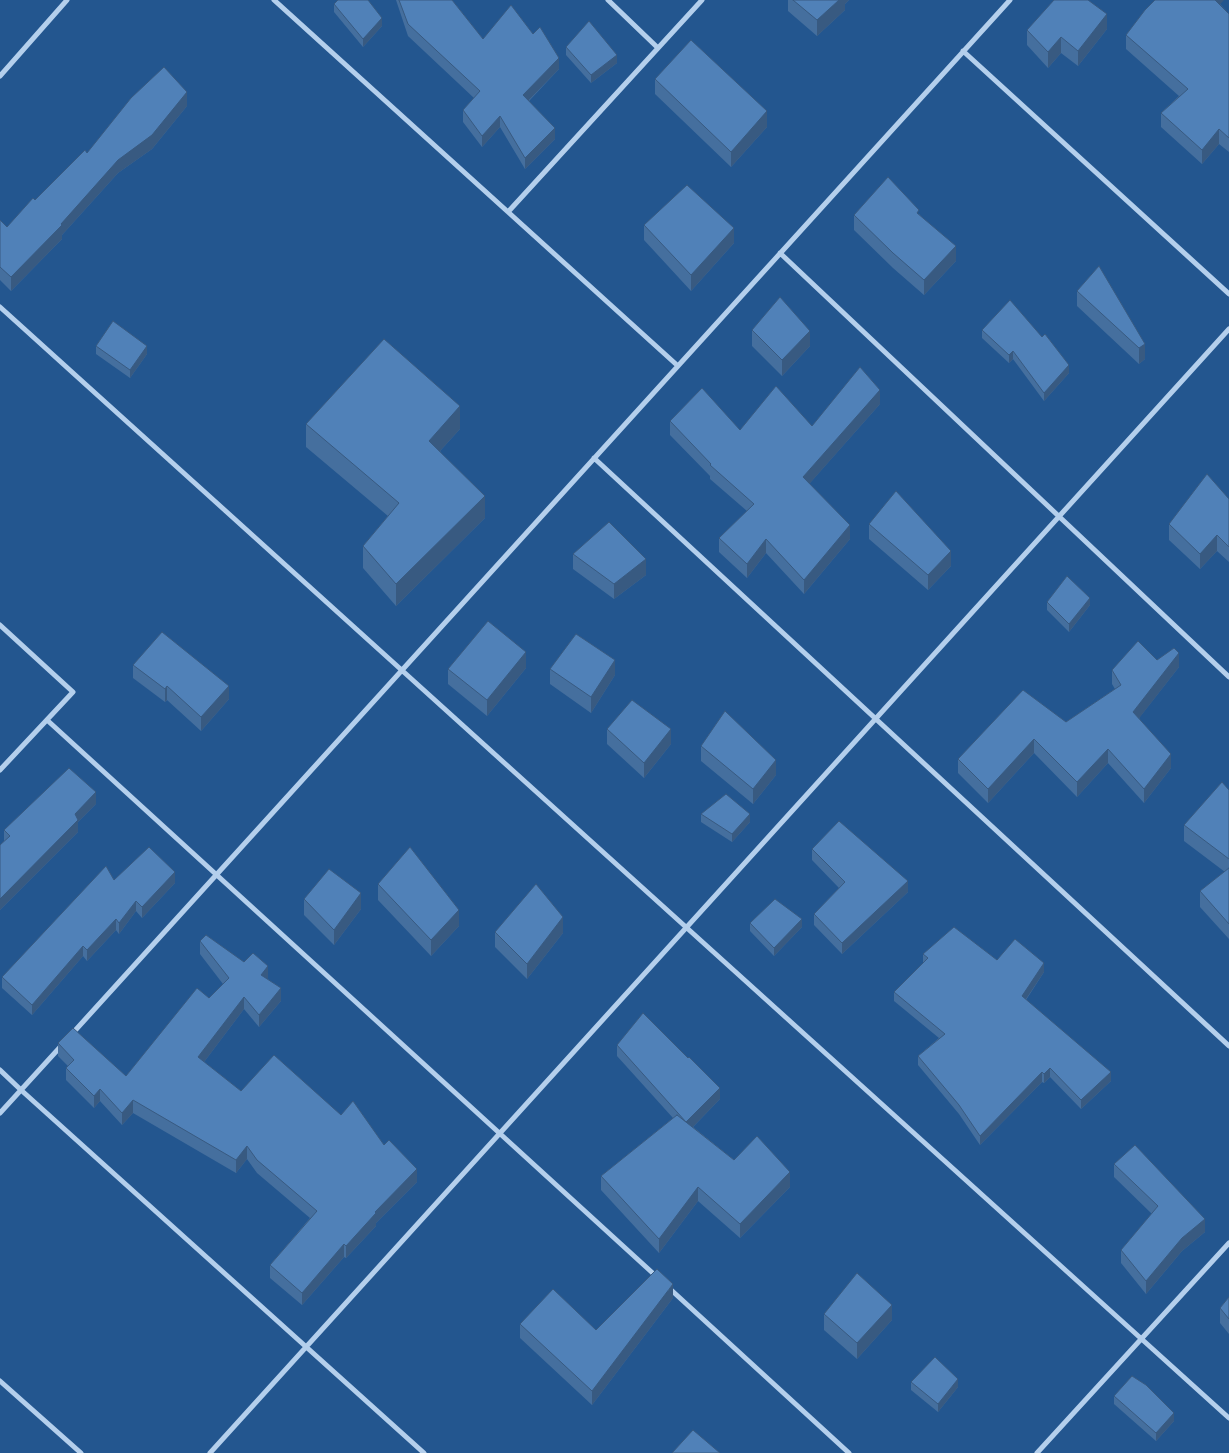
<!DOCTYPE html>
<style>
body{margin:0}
canvas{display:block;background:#23568f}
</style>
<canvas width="1229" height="1453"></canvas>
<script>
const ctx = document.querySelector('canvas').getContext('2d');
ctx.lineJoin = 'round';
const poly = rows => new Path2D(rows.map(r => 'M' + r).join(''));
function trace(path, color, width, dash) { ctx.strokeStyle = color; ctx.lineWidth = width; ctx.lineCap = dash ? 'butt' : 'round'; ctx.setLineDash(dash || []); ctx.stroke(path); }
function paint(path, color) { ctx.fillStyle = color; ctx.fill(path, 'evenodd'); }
trace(poly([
 [274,0,678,366],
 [608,0,658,48],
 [963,51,1229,294],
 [0,76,67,0],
 [508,212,702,0],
 [780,253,1229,677],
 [0,307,1229,1418],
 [594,458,1229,1046],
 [0,625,73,692,0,770],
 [47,720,657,1277],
 [71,1035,1010,0],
 [0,1070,21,1090,424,1453],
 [0,1113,62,1045],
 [669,1288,849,1453],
 [0,1381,81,1453],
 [210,1453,1229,329],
 [1037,1453,1229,1243]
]), '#b4cfec', 5);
paint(poly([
 [396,0,452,0,483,39,559,69,529,101,555,139,525,169,500,127,482,147,463,122,463,110,474,98,408,36],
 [788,0,849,0,845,4,845,10,817,36,788,11],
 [334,4,382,26,363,47,334,12],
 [1220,4,1229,14,1229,152,1219,144,1202,164,1161,127,1161,113,1179,96,1126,49,1126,35],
 [1107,29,1078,66,1061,53,1048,68,1027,45,1027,30],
 [566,47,617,63,591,83,566,55],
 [655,79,767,127,731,167,655,94],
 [187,106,152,149,118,173,62,235,62,239,11,291,0,280,0,220,7,227,35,200,87,153],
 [919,214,956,261,924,295,893,268,854,230,854,215],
 [644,225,734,243,691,291,644,240],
 [1099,266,1145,359,1139,364,1077,306,1077,291],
 [752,330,810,346,782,376,752,346],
 [982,330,1069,373,1044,401,1013,359,1009,363,982,338],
 [96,346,147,354,130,378,96,354],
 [880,404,809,484,850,539,804,594,766,553,747,578,719,552,719,538,747,511,710,479,710,476,670,435,670,421,740,430,812,426],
 [306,424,460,429,440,451,485,518,396,606,363,568,363,546,388,516,306,447],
 [1229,499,1229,562,1217,551,1200,569,1169,540,1169,524],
 [869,524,951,566,928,590,869,539],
 [573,554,646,575,614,599,573,569],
 [1047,602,1090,605,1069,632,1047,610],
 [1157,660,1179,667,1139,718,1171,768,1144,803,1108,763,1077,797,1034,753,988,803,958,773,958,759,1066,722,1115,689,1112,684,1112,670],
 [133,665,229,699,201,731,167,700,165,702,133,678],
 [526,668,487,716,448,684,448,669],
 [550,669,615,675,591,713,550,684],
 [607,729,671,744,644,778,607,744],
 [701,746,776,775,753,804,701,761],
 [1229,790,1229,939,1200,907,1200,891,1225,872,1184,841,1184,825],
 [96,804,78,822,78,832,0,910,0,845,4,841,4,830],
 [701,814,750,822,732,842,701,822],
 [812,849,908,892,842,954,814,925,814,914,839,888,812,860],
 [114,880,175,883,142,918,136,911,119,934,116,930,87,961,83,956,32,1015,2,988,2,977],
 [378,884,459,926,431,956,378,900],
 [304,899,361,909,334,945,304,915],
 [750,923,802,927,774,956,750,931],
 [495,932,563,933,527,979,495,947],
 [200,941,268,979,281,1001,259,1027,244,1009,204,1062,241,1091,341,1115,384,1145,417,1182,376,1223,376,1226,346,1258,344,1257,302,1305,270,1278,270,1265,310,1218,257,1173,247,1159,236,1173,133,1113,122,1125,100,1101,94,1108,66,1080,66,1068,68,1066,58,1056,58,1043,126,1076,209,998,223,984,200,954],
 [923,954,997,960,1044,972,1026,1000,1111,1081,1081,1109,1050,1077,1044,1083,1042,1082,980,1145,959,1114,918,1065,918,1056,939,1038,894,1001,894,992,923,963],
 [617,1045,720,1099,693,1127,734,1160,790,1187,740,1238,698,1201,659,1253,601,1190,601,1176,673,1118,617,1056],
 [1114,1164,1205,1232,1182,1251,1146,1294,1121,1263,1121,1250,1152,1214,1114,1177],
 [1229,1297,1229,1334,1220,1323,1220,1308],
 [673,1298,592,1405,520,1338,520,1324,596,1330],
 [824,1314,892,1320,857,1359,824,1330],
 [911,1382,958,1387,938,1412,911,1390],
 [1114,1396,1174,1421,1156,1441,1114,1404]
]), '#456f9e');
paint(poly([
 [839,0,849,0,845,4,845,10,817,36,817,20],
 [1213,0,1224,0,1213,12],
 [1107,14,1107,29,1078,66,1078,51],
 [382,18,382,26,363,47,363,39],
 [1061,37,1061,53,1048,68,1048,52],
 [617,55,617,63,591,83,591,75],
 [559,58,559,69,523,106,523,95],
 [187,92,187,106,152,149,118,173,62,235,62,239,11,291,11,277,118,160],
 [767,111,767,127,731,167,731,152],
 [500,116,500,127,482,147,482,136],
 [555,128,555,139,525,169,525,158],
 [1219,129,1219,144,1202,164,1202,150],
 [734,228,734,243,691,291,691,275],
 [956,246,956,261,924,295,924,280],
 [810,331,810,346,782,376,782,360],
 [1145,344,1145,359,1139,364,1139,348],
 [147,346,147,354,130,378,130,370],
 [1013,351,1013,359,1009,363,1009,355],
 [1069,365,1069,373,1044,401,1044,393],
 [880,390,880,404,803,491,803,477],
 [460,406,460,429,429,463,429,441],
 [485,496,485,518,396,606,396,584],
 [850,525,850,539,804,594,804,580],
 [1217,535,1217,551,1200,569,1200,554],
 [766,539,766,553,747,578,747,564],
 [951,551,951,566,928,590,928,575],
 [646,559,646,575,614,599,614,584],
 [1090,598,1090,605,1069,632,1069,624],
 [526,652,526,668,487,716,487,700],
 [1179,653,1179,667,1133,726,1133,712],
 [615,660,615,675,591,713,591,697],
 [167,686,167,700,165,702,165,689],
 [229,686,229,699,201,731,201,717],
 [671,729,671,744,644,778,644,763],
 [1034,739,1034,753,988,803,988,789],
 [1108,749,1108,763,1077,797,1077,782],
 [1171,754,1171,768,1144,803,1144,789],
 [776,760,776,775,753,804,753,789],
 [96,792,96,804,78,822,78,832,0,910,0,899,75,814],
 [750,814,750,822,732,842,732,834],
 [175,872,175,883,142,918,142,907],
 [908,881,908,892,842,954,842,943],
 [361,893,361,909,334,945,334,930],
 [136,901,136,911,119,934,119,923],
 [459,910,459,926,431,956,431,940],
 [563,917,563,933,527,979,527,964],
 [116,919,116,930,87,961,87,950],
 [802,919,802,927,774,956,774,948],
 [83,946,83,956,32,1015,32,1005],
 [1044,963,1044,972,1022,1005,1022,996],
 [268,966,268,979,261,975],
 [281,988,281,1001,259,1027,259,1015],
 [244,997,244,1009,198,1070,198,1057],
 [1050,1068,1050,1077,1044,1083,1044,1074],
 [1042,1072,1042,1082,980,1145,980,1136],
 [1111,1072,1111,1081,1081,1109,1081,1100],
 [720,1088,720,1099,686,1134,686,1122],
 [100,1089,100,1101,94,1108,94,1096],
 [133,1100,133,1113,122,1125,122,1113],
 [247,1146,247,1159,236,1173,236,1160],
 [417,1169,417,1182,376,1223,376,1226,346,1258,346,1246,375,1212],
 [790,1172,790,1187,740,1238,740,1224],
 [698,1187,698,1201,659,1253,659,1239],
 [1205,1219,1205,1232,1182,1251,1146,1294,1146,1281,1182,1238],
 [344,1244,344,1257,302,1305,302,1293],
 [673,1284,673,1298,592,1405,592,1391],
 [892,1305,892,1320,857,1359,857,1343],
 [958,1379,958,1387,938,1412,938,1404],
 [1174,1413,1174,1421,1156,1441,1156,1433]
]), '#385a81');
const building = poly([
 [338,0,368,0,382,18,363,39,334,4,338,0],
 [399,0,452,0,483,39,511,5,533,34,540,27,559,58,523,95,555,128,525,158,500,116,482,136,463,110,480,91,408,24,399,0],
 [793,0,839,0,817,20,793,0],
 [1054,0,1088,0,1107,14,1078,51,1061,37,1048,52,1027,30,1054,0],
 [1155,0,1215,0,1229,14,1229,138,1219,129,1202,150,1161,113,1188,89,1126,35,1145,10,1155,0],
 [589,21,617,55,591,75,566,47,589,21],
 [691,40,767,111,731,152,655,79,691,40],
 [164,67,187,92,152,135,118,160,61,224,62,225,11,277,0,267,0,220,7,227,33,198,35,200,85,150,87,153,131,98,164,67],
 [888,177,919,210,917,213,956,246,924,280,893,253,854,215,888,177],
 [687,185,734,228,691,275,644,225,687,185],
 [1099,266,1145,344,1139,348,1077,291,1099,266],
 [780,297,810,331,782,360,752,330,780,297],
 [1010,300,1042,337,1045,334,1069,365,1044,393,1013,351,1009,355,982,330,1010,300],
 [113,321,147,346,130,370,96,346,113,321],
 [384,339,460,406,429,441,485,496,396,584,363,546,399,503,306,424,384,339],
 [860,367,880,390,803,477,850,525,804,580,766,539,747,564,719,538,754,504,710,465,711,464,670,421,702,388,740,430,776,386,812,426,860,367],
 [1207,474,1229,499,1229,547,1217,535,1200,554,1169,524,1207,474],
 [896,491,951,551,928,575,869,524,896,491],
 [609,522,646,559,614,584,573,554,609,522],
 [1067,576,1090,598,1069,624,1047,602,1067,576],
 [488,621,526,652,487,700,448,669,488,621],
 [162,632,229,686,201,717,167,686,165,689,133,665,162,632],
 [576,634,615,660,591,697,550,669,576,634],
 [1138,641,1157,660,1174,648,1179,653,1133,712,1171,754,1144,789,1108,749,1077,782,1034,739,988,789,958,759,1023,690,1066,722,1121,685,1112,670,1138,641],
 [632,700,671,729,644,763,607,729,632,700],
 [725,711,776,760,753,789,701,746,725,711],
 [69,768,96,792,75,814,78,820,0,899,0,845,10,836,4,830,69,768],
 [1222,782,1229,790,1229,859,1184,825,1222,782],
 [726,794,750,814,732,834,701,814,726,794],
 [839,821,908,881,842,943,814,914,845,882,812,849,839,821],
 [149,847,175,872,142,907,136,901,119,923,116,919,87,950,83,946,32,1005,2,977,106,866,114,880,149,847],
 [410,847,459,910,431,940,378,884,410,847],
 [1229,868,1229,924,1200,891,1229,868],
 [329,869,361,893,334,930,304,899,329,869],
 [536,884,563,917,527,964,495,932,536,884],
 [775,899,802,919,774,948,750,923,775,899],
 [954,927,997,960,1015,939,1044,963,1022,996,1111,1072,1081,1100,1050,1068,1044,1074,1042,1072,980,1136,959,1105,918,1056,945,1034,894,992,928,958,923,954,954,927],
 [206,935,244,962,253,953,268,966,261,975,281,988,259,1015,244,997,198,1057,241,1091,274,1055,341,1115,353,1101,384,1145,389,1140,417,1169,375,1212,376,1213,346,1246,344,1244,302,1293,270,1265,317,1211,257,1160,247,1146,236,1160,133,1100,122,1113,100,1089,94,1096,66,1068,74,1060,58,1043,73,1028,126,1076,197,988,209,998,229,978,200,941,206,935],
 [643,1013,688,1058,689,1057,720,1088,686,1122,617,1045,643,1013],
 [677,1115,734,1160,757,1136,790,1172,740,1224,698,1187,659,1239,601,1176,677,1115],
 [1135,1145,1205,1219,1182,1238,1146,1281,1121,1250,1158,1206,1114,1164,1135,1145],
 [657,1269,673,1284,592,1391,520,1324,553,1289,596,1330,657,1269],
 [857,1273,892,1305,857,1343,824,1314,857,1273],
 [1229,1297,1229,1319,1220,1308,1229,1297],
 [935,1357,958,1379,938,1404,911,1382,935,1357],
 [1132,1376,1146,1385,1174,1413,1156,1433,1114,1396,1132,1376],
 [693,1430,720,1453,672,1453,693,1430]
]);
paint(building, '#5081b8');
trace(building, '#385a81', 1);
</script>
